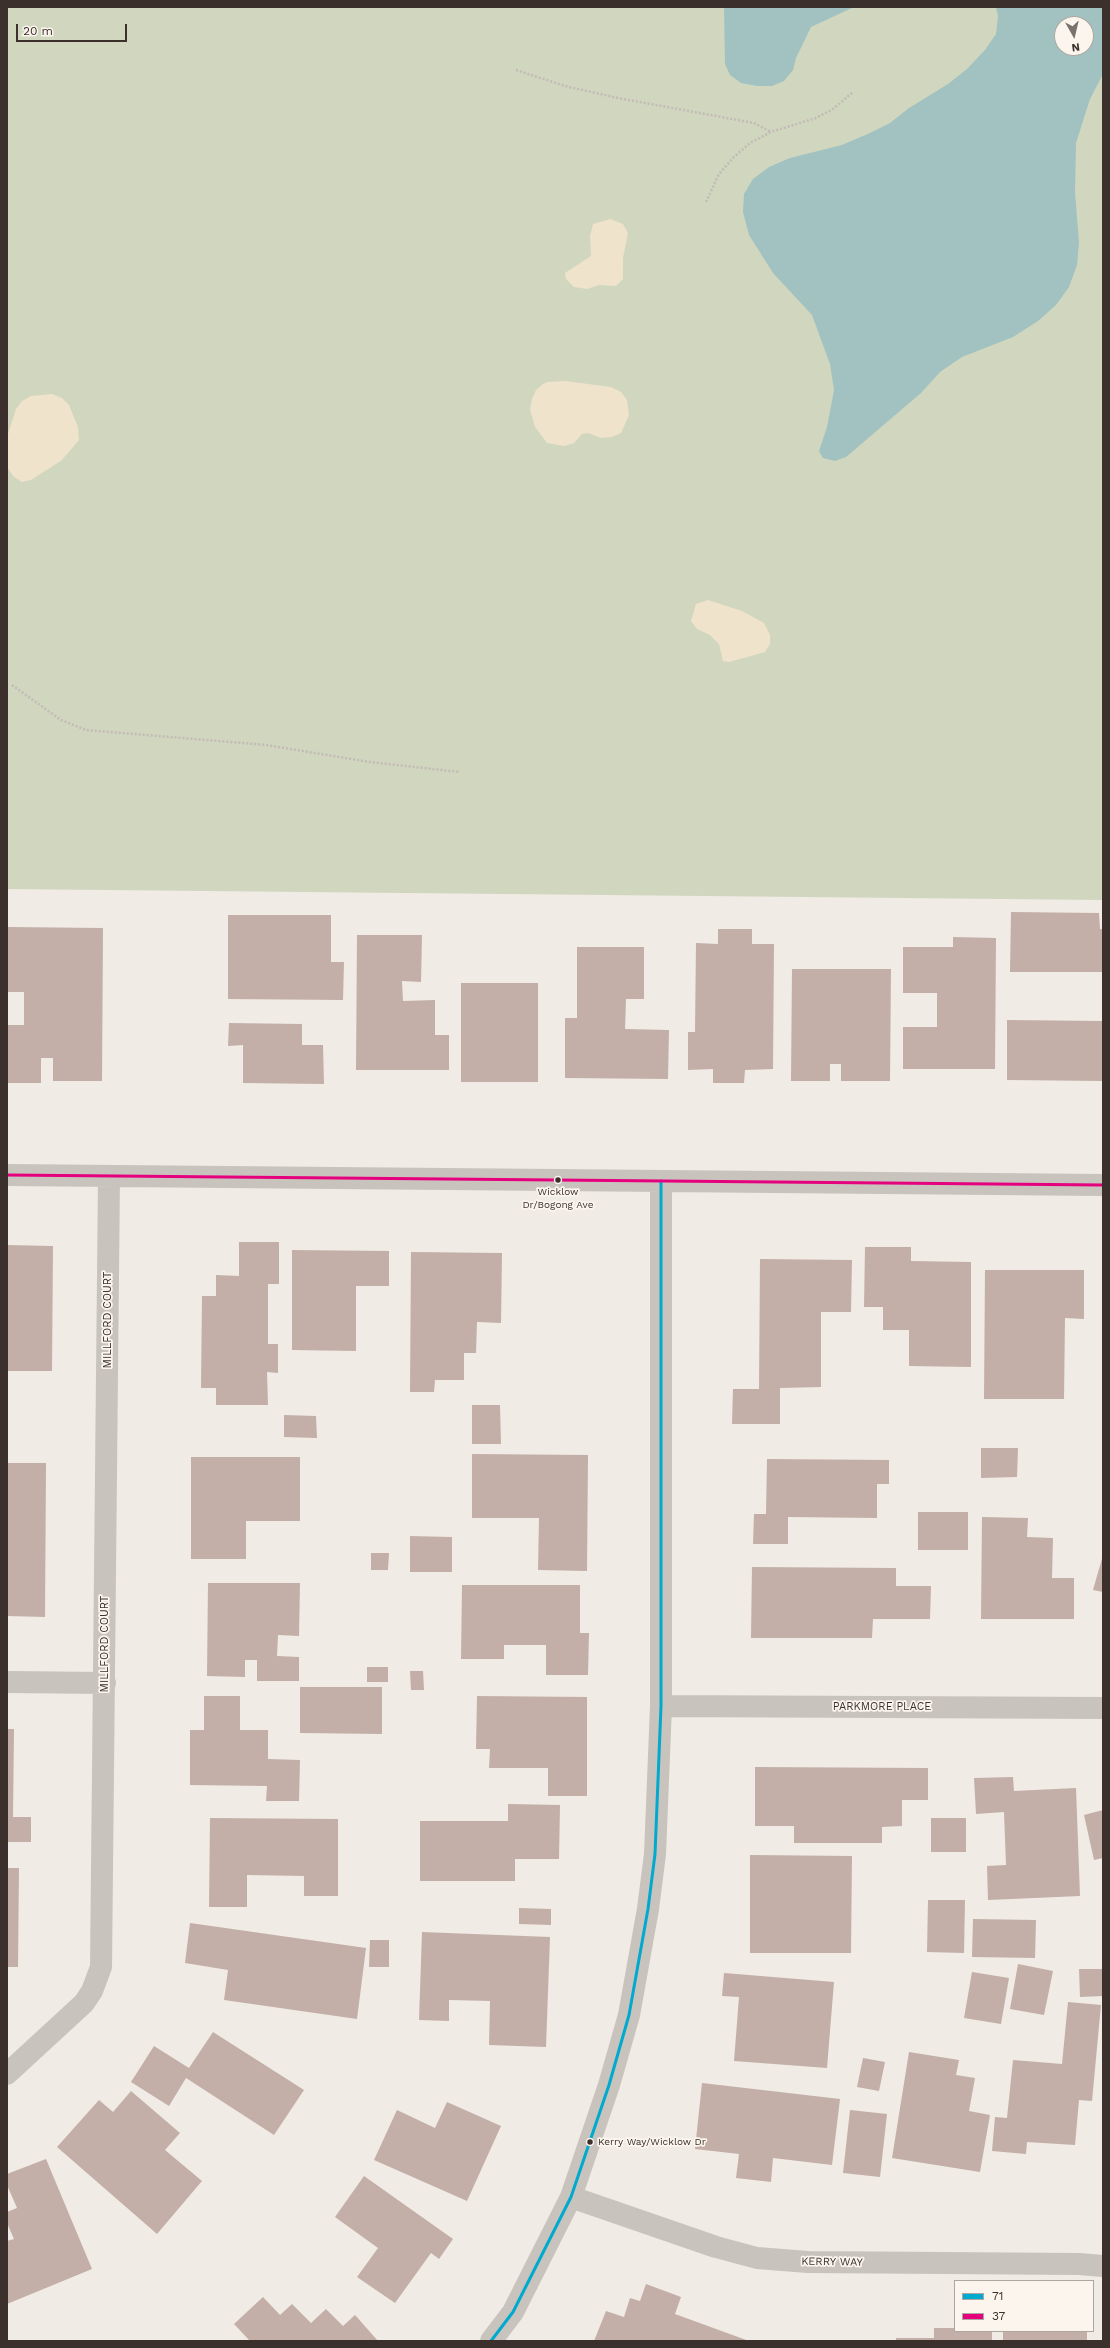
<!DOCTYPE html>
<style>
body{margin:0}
#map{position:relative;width:1110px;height:2348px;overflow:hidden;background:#f0ebe5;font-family:"Work Sans",sans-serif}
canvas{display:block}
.frame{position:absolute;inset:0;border:8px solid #3b302b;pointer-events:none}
.legend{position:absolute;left:954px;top:2280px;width:140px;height:52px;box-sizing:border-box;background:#fbf5ee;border:1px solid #aea6a0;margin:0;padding:5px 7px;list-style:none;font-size:12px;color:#3b302b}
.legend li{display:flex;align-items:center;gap:8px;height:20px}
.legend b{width:20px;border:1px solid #aea6a0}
.north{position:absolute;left:1054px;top:16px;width:40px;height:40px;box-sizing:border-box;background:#fbf5ee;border:1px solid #aea6a0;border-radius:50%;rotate:172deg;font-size:11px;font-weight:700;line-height:16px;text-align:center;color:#3b302b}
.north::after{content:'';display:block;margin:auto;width:14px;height:18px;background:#7a716c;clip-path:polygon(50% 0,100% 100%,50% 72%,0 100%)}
.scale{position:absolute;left:16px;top:24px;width:111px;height:18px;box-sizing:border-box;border:2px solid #3b302b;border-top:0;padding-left:5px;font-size:12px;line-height:14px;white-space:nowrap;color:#3b302b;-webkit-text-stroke:3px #fbf5ee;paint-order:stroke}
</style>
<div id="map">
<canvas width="1110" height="2348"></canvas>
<div class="frame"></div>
<ul class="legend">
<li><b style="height:5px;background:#00a9ce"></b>71</li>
<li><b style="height:5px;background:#e5007d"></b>37</li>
</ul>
<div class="north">N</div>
<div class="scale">20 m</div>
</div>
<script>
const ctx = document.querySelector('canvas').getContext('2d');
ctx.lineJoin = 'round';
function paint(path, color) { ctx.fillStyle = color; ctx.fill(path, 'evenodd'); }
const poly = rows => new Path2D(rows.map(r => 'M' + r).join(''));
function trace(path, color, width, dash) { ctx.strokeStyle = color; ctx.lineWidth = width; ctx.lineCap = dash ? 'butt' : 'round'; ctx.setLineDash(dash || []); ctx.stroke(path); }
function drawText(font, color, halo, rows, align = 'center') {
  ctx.font = font + ' "Work Sans",sans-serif'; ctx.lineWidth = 3.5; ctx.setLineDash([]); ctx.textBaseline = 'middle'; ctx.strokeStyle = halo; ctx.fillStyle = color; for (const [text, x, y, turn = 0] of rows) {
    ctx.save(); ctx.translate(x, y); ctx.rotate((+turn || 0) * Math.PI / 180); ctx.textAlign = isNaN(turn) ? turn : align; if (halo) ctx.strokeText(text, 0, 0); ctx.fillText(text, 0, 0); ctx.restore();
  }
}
paint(poly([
 [7,7,1103,7,1103,900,7,889],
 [1062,24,1086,24,1086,48,1062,48]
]), '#d1d6bf');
paint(poly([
 [610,219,623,224,628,233,623,258,623,279,616,286,599,285,587,289,574,287,566,279,565,273,591,256,590,236,593,224],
 [565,381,611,387,621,392,627,400,629,415,621,433,612,437,601,438,588,433,582,434,574,443,564,446,547,443,535,427,530,410,532,399,536,390,543,384,547,382],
 [52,394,62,398,69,405,78,427,79,440,62,460,31,480,22,482,14,477,7,467,7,437,16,409,22,401,31,396],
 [708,600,742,611,764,623,770,635,770,644,765,652,729,662,723,661,719,644,710,635,697,629,691,621,696,604]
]), '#efe3cc');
paint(poly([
 [724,7,854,7,811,27,796,58,793,70,784,81,772,86,757,86,741,83,730,75,725,64],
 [996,7,1103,7,1103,74,1090,99,1076,143,1075,192,1079,243,1077,265,1069,287,1056,305,1038,321,1013,337,962,357,940,372,921,393,846,457,835,461,823,458,819,451,827,427,834,390,830,364,812,315,773,273,749,235,743,212,744,194,753,179,769,167,790,158,842,145,870,133,890,123,909,108,948,84,967,69,985,50,996,34,998,16],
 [1062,24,1086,24,1086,48,1062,48]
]), '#a1c2c1');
paint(poly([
 [1011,912,1099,913,1100,929,1103,929,1103,972,1010,972],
 [228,915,331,915,331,962,344,962,343,1000,228,999],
 [7,927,103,928,102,1081,53,1081,53,1058,41,1058,41,1083,7,1083,7,1025,24,1025,24,992,7,992],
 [718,929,752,929,752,944,774,944,773,1069,745,1070,744,1083,713,1083,713,1069,688,1070,688,1032,695,1032,696,943,718,944],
 [357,935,422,935,421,982,402,981,403,1001,435,1000,435,1035,449,1035,449,1070,356,1070],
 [953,937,996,938,995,1069,903,1069,903,1027,937,1027,937,993,903,993,903,947,953,947],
 [577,947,644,947,644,999,626,999,625,1029,669,1030,668,1079,565,1078,565,1018,577,1018],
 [792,969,891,969,890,1081,841,1081,841,1064,830,1064,830,1081,791,1081],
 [461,983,538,983,538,1082,461,1082],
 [1007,1020,1103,1021,1103,1081,1007,1080],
 [229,1023,302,1024,302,1045,323,1045,324,1084,243,1083,243,1045,228,1046],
 [239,1242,279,1242,279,1284,268,1284,268,1344,278,1344,278,1373,267,1372,268,1405,216,1405,216,1388,201,1388,202,1296,216,1296,216,1275,239,1276],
 [7,1245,53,1246,52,1371,7,1371],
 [865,1247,911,1247,911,1261,971,1262,971,1367,909,1366,909,1330,883,1330,883,1307,864,1307],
 [292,1250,389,1251,389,1286,356,1286,356,1351,292,1350],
 [411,1252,502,1253,501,1323,477,1322,476,1353,464,1353,464,1380,435,1380,434,1392,410,1392],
 [760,1259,852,1260,851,1312,821,1312,821,1387,780,1388,780,1424,732,1424,733,1389,759,1389],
 [985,1270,1084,1270,1084,1319,1065,1318,1064,1399,984,1399],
 [472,1405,500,1405,501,1444,472,1444],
 [284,1415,316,1416,317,1438,284,1437],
 [981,1448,1018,1448,1017,1477,981,1478],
 [472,1454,588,1455,587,1571,538,1570,539,1518,472,1518],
 [191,1457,300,1457,300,1521,246,1521,246,1559,191,1559],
 [767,1459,889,1460,889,1484,877,1484,877,1518,788,1517,788,1544,753,1544,754,1514,766,1514],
 [7,1463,46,1463,45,1617,7,1616],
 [918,1512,968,1512,968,1550,918,1550],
 [982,1517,1028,1518,1027,1537,1053,1538,1052,1578,1074,1578,1074,1619,981,1619],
 [410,1536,452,1537,452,1572,410,1572],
 [371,1553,389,1553,388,1570,371,1570],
 [1103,1555,1103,1592,1093,1590],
 [752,1567,896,1568,896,1586,931,1586,930,1619,873,1619,872,1638,751,1638],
 [208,1583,300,1583,299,1636,278,1635,277,1656,299,1657,299,1681,257,1681,257,1660,245,1660,245,1677,207,1676],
 [462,1585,580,1585,580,1633,589,1633,588,1675,546,1675,546,1645,504,1645,504,1659,461,1659],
 [367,1667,388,1667,388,1682,367,1682],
 [410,1671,423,1671,424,1690,411,1690],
 [300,1687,382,1687,382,1734,300,1733],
 [204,1696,240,1696,240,1730,268,1730,268,1759,300,1760,299,1801,266,1801,267,1786,190,1785,190,1730,204,1730],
 [477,1696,587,1697,587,1796,548,1796,548,1768,489,1768,490,1749,476,1749],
 [7,1729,14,1729,13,1817,31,1817,31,1842,7,1842],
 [755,1767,928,1768,928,1800,902,1800,902,1826,882,1827,882,1843,794,1843,794,1826,755,1826],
 [1013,1777,1014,1791,1076,1788,1080,1896,988,1900,987,1866,1006,1865,1004,1812,976,1814,974,1778],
 [508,1804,560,1805,559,1859,515,1859,515,1881,420,1881,420,1821,508,1821],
 [1103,1810,1103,1858,1094,1860,1084,1815],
 [210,1818,338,1819,338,1896,304,1896,304,1876,247,1875,247,1907,209,1907],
 [931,1818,966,1818,966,1852,931,1852],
 [750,1855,852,1856,851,1953,750,1953],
 [7,1868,19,1868,18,1967,7,1967],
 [928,1900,965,1900,964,1953,927,1952],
 [519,1908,551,1909,551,1925,519,1924],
 [973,1919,1036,1920,1035,1958,972,1957],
 [190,1923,366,1948,357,2019,224,2000,228,1970,185,1963],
 [422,1932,550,1937,546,2047,489,2045,490,2001,449,2000,449,2021,419,2020],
 [370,1940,389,1940,389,1967,369,1967],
 [1018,1964,1053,1971,1044,2015,1010,2009],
 [1079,1969,1103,1969,1103,1996,1080,1997],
 [972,1972,1009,1978,1001,2024,964,2018],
 [724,1973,834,1982,827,2068,734,2061,739,1997,722,1996],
 [1068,2002,1101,2005,1092,2101,1079,2100,1075,2145,1027,2142,1026,2154,992,2151,995,2117,1007,2118,1013,2060,1062,2064],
 [213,2032,304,2090,274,2135,186,2078,169,2106,131,2082,154,2046,189,2068],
 [909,2052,959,2060,956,2075,975,2078,969,2111,990,2115,980,2172,892,2158],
 [863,2058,885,2062,879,2091,857,2087],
 [702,2083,840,2099,832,2165,773,2158,771,2182,736,2178,739,2154,695,2149],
 [131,2091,180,2133,165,2150,202,2181,157,2234,57,2147,99,2100,113,2112],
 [447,2102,501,2126,467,2201,374,2160,397,2110,435,2128],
 [850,2110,887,2114,880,2177,843,2173],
 [46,2159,92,2269,7,2304,7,2241,14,2239,7,2223,7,2212,17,2208,7,2185,7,2174],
 [364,2176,453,2239,439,2259,431,2253,395,2303,357,2277,378,2248,335,2217],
 [646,2284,681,2297,675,2314,749,2341,594,2341,606,2311,624,2317,630,2298,640,2301],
 [263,2297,280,2315,292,2304,311,2323,326,2309,343,2326,355,2315,378,2341,250,2341,234,2324],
 [934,2328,955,2328,955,2331,992,2331,992,2341,896,2341,896,2338,934,2338],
 [1003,2332,1087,2332,1087,2341,1003,2341]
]), '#c3afa7');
trace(poly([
 [516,70,565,86,618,98,754,123,771,132],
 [706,202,719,174,733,158,750,143,771,132,816,118,833,109,853,92],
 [12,685,61,720,86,730,266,745,370,762,460,772]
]), '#c2bbb6', 2.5, [2, 2]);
trace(poly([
 [7,1175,1103,1185],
 [7,1682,105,1683],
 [661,1706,1103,1708],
 [7,2074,84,2003,92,1991,101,1967,109,1176],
 [571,2197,716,2247,757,2258,808,2262,1079,2264,1103,2266],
 [491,2341,513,2312,571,2197,609,2085,629,2015,648,1909,655,1854,661,1706,661,1181]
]), '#c9c3be', 22);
trace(poly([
 [491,2341,513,2312,571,2197,609,2085,629,2015,648,1909,655,1854,661,1706,661,1181]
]), '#00a9ce', 3);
trace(poly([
 [7,1175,1103,1185]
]), '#e5007d', 3);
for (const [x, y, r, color] of [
 [558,1180,3.5,"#3b302b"],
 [590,2142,3.5,"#3b302b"]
]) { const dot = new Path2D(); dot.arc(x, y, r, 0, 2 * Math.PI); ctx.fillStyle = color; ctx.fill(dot); trace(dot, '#fbf5ee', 1.5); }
drawText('10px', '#3b302b', '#fbf5ee', [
 ["Wicklow",558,1192],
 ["Dr/Bogong Ave",558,1205],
 ["Kerry Way/Wicklow Dr",598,2142,"left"]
]);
drawText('11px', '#3b302b', '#fbf5ee', [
 ["MILLFORD COURT",108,1320,-90],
 ["MILLFORD COURT",105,1644,-90],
 ["PARKMORE PLACE",882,1707],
 ["KERRY WAY",832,2262,1]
]);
</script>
